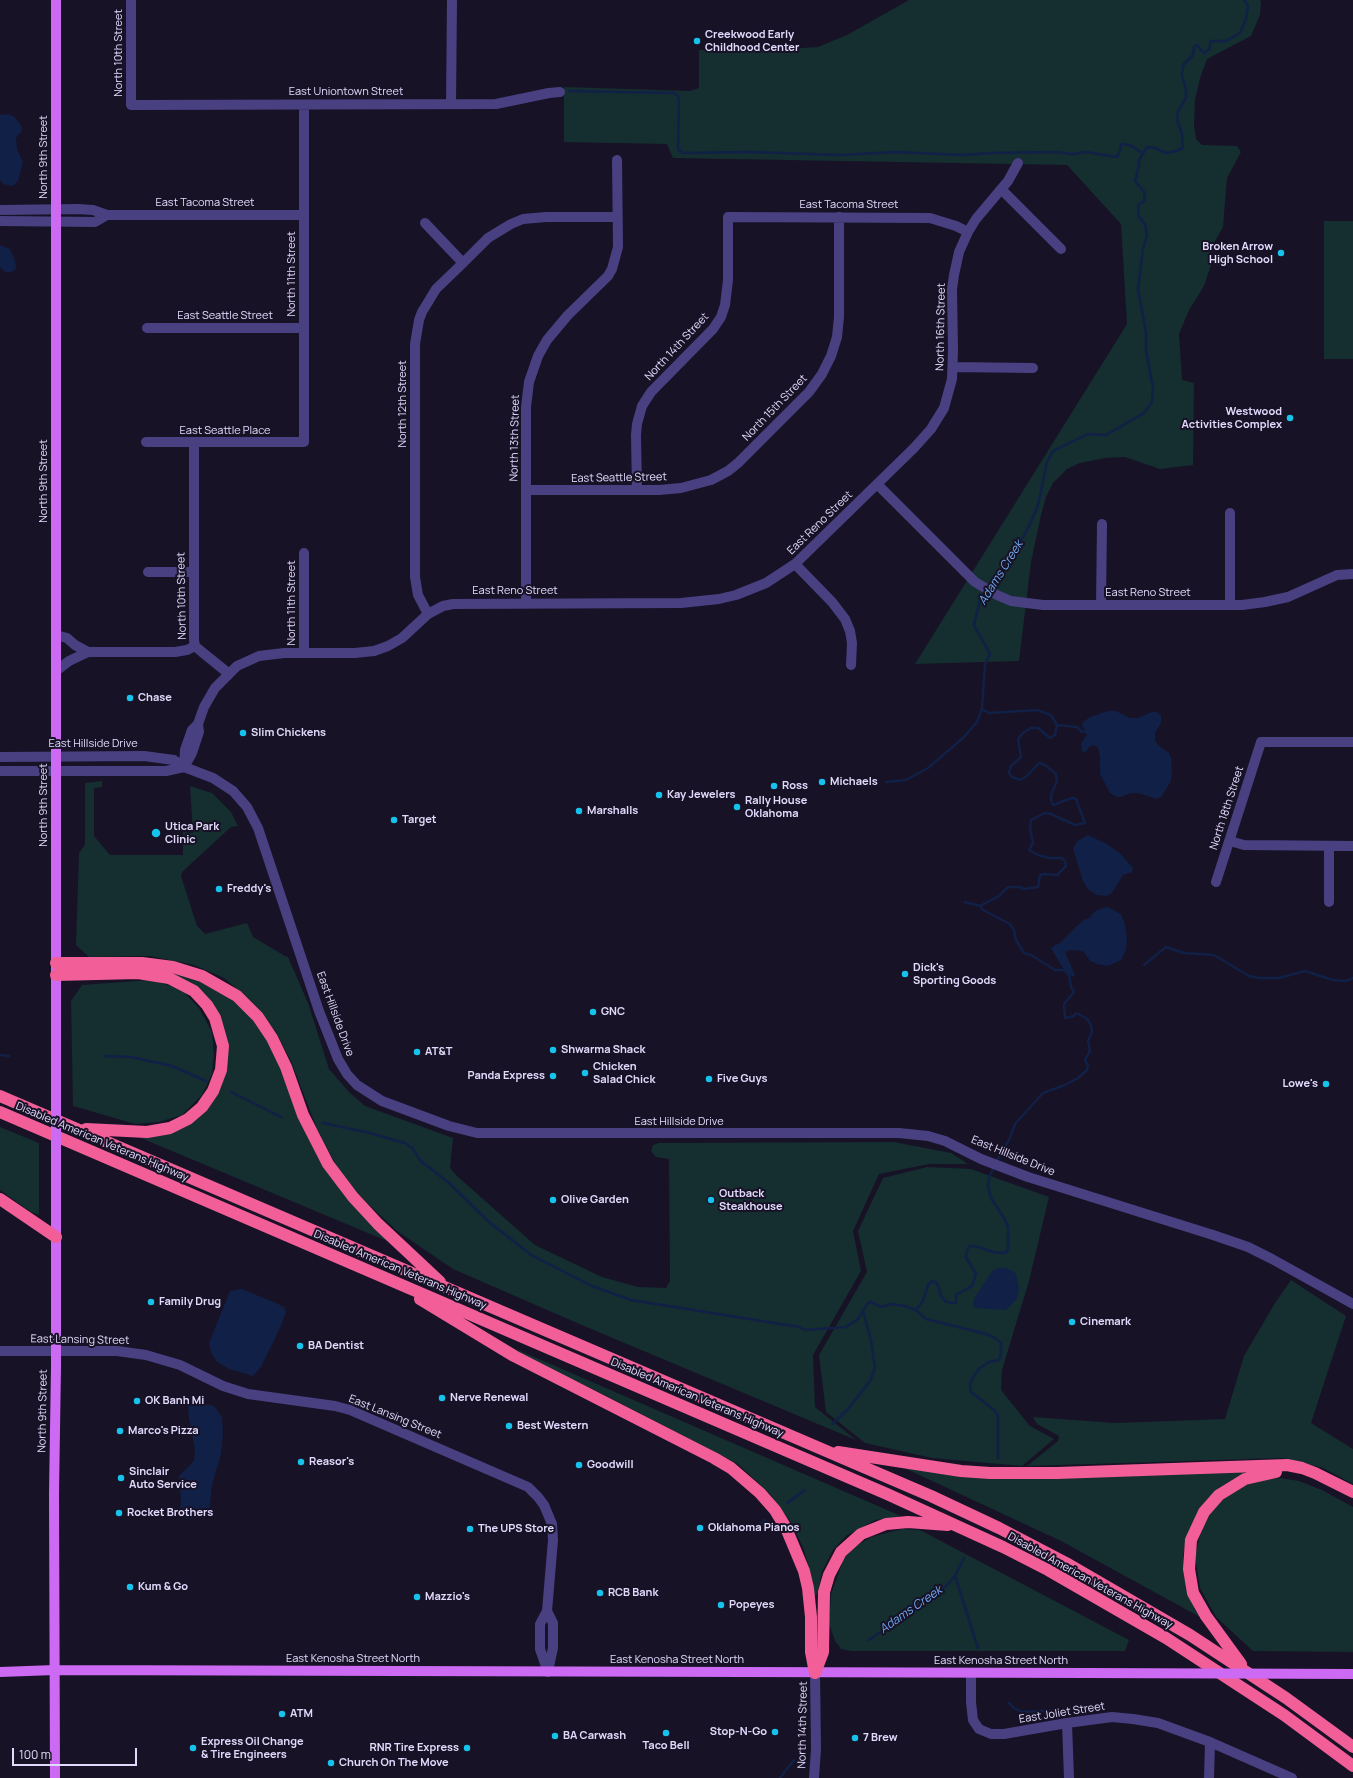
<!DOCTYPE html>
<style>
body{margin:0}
#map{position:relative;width:1353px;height:1778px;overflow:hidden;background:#171226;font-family:Manrope,sans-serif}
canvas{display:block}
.scale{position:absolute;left:12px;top:1748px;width:125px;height:18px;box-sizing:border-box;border:2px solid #e1dafc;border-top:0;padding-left:5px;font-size:12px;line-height:14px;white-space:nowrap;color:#e1dafc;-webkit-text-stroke:3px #171226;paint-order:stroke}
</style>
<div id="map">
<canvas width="1353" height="1778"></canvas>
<div class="scale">100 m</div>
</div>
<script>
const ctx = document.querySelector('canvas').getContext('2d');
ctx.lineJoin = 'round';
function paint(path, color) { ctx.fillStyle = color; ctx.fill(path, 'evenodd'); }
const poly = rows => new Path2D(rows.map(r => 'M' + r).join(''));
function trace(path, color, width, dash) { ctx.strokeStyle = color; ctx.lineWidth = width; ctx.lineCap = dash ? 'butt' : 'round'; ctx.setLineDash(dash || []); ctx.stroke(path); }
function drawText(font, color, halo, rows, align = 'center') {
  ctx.font = font + ' Manrope,sans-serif'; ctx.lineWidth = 4; ctx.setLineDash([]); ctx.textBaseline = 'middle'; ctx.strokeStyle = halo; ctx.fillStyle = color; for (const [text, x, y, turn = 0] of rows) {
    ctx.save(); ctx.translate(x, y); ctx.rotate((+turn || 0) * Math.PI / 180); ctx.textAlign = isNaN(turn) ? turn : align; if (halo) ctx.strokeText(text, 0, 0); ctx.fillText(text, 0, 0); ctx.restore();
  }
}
paint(poly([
 [909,0,1260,0,1261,2,1260,15,1251,36,1207,59,1200,78,1195,100,1194,125,1196,139,1202,145,1237,146,1241,152,1227,178,1223,227,1210,250,1209,257,1211,265,1204,286,1189,310,1179,334,1182,380,1194,383,1193,465,1160,469,1125,457,1105,458,1080,463,1067,469,1053,483,1046,497,1041,515,1031,562,1019,661,915,664,1127,324,1121,224,1067,165,673,158,667,144,564,142,564,87,690,91,699,88,699,50,769,50,818,47,847,35],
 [1324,221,1353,221,1353,359,1324,359],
 [102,781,102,787,94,788,94,836,110,855,183,855,183,832,193,833,190,786,212,793,231,812,238,826,231,827,182,872,181,876,197,926,205,934,247,923,253,937,285,956,288,957,308,1003,329,1069,349,1092,365,1106,453,1138,450,1168,457,1176,535,1245,602,1277,638,1287,666,1288,670,1281,669,1159,656,1157,651,1151,653,1145,659,1143,894,1142,951,1153,968,1164,929,1164,879,1174,853,1231,861,1271,813,1355,815,1407,856,1440,584,1326,453,1269,397,1231,365,1201,341,1174,317,1129,291,1061,276,1032,248,998,224,978,194,965,150,956,89,957,76,945,79,853,85,845,85,783],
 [160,968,213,985,252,1016,272,1044,317,1156,350,1201,386,1238,387,1241,136,1136,165,1133,222,1081,216,1011],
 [150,980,172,986,185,993,199,1008,212,1032,214,1055,212,1074,202,1095,182,1115,159,1122,135,1124,73,1106,71,1001,82,985],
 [0,1127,39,1143,39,1215,31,1212,0,1190],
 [927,1167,971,1169,1049,1197,1029,1281,1002,1370,1001,1390,1030,1426,1054,1439,1022,1466,932,1458,865,1443,826,1412,819,1355,867,1272,858,1231,883,1178],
 [1291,1280,1346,1316,1311,1423,1353,1449,1353,1484,1323,1468,1283,1458,1027,1466,1058,1441,1059,1436,1037,1424,1033,1417,1115,1423,1225,1419,1244,1356,1275,1303],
 [516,1349,901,1516,875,1520,846,1536,833,1550,822,1572,817,1595,814,1596,810,1571,803,1547,790,1521,770,1494,738,1464,599,1392,517,1354],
 [900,1466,948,1473,1243,1469,1244,1473,1220,1487,1205,1501,1186,1538,1183,1557,1184,1576,1195,1610,1200,1617,1061,1541],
 [1280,1478,1299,1481,1322,1490,1353,1507,1353,1652,1253,1651,1216,1617,1200,1588,1195,1556,1202,1527,1211,1510,1231,1493,1254,1481],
 [902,1529,920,1530,1129,1640,1125,1651,851,1651,841,1649,835,1641,829,1623,831,1594,843,1561,851,1549,871,1537]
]), '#152e30');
paint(poly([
 [6,114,14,116,22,127,22,131,16,138,17,149,23,162,18,181,13,186,3,184,0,180,0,115],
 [0,245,10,249,15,260,16,269,11,272,5,272,0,267],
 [1108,711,1116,711,1130,718,1137,718,1152,712,1157,712,1161,716,1161,723,1155,733,1155,740,1158,745,1169,753,1171,758,1172,770,1171,781,1162,796,1157,799,1138,793,1131,793,1121,797,1117,797,1110,793,1100,774,1100,756,1098,748,1094,745,1090,746,1085,753,1082,751,1081,744,1087,734,1082,732,1085,730,1082,726,1083,722,1090,717],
 [1088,835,1107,844,1121,854,1133,868,1132,872,1123,875,1111,894,1106,896,1096,895,1088,889,1083,881,1073,849,1077,841],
 [1108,907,1121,914,1125,924,1127,938,1126,950,1121,960,1108,966,1097,964,1090,961,1083,951,1070,950,1065,952,1075,975,1073,977,1064,970,1051,948,1055,945,1059,944,1077,926,1084,920,1090,918,1094,912,1099,909],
 [998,1268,1005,1268,1013,1271,1016,1274,1019,1289,1017,1299,1006,1310,975,1308,973,1304,974,1299,992,1271],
 [242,1289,276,1303,284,1307,286,1312,281,1326,261,1367,253,1376,229,1369,216,1361,211,1352,209,1343,230,1291],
 [194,1402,214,1406,222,1417,223,1433,221,1454,212,1485,209,1513,200,1517,188,1519,180,1516,179,1510,181,1504,179,1476,194,1461,195,1449,189,1419,188,1407]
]), '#112046');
trace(poly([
 [569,91,674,93,678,96,679,101,678,149,683,153,750,152,840,155,895,152,964,155,992,153,1057,152,1072,154,1086,152,1117,157,1120,151,1121,145,1124,144,1132,146,1142,153],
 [989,587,999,571,1017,549,1031,522,1038,505,1047,462,1053,451,1088,434,1106,435,1144,413,1152,402,1153,389,1146,349,1146,333,1138,289,1143,249,1147,236,1145,224,1139,217,1138,205,1144,201,1145,193,1135,181,1139,166,1139,160,1147,147,1155,148,1166,153,1176,151,1183,148,1182,134,1177,120,1178,111,1186,98,1186,89,1182,76,1183,65,1193,55,1194,47,1197,45,1204,53,1209,49,1211,41,1226,41,1240,33,1246,19,1248,6,1244,0],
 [986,591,980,600,974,625,990,654,985,664,982,709,989,713,1037,710,1051,715,1057,725,1055,735,1050,738,1038,728,1031,728,1023,733,1018,739,1021,757,1011,766,1009,773,1012,777,1020,780,1027,776,1039,763,1045,765,1056,774,1057,781,1051,795,1051,801,1053,805,1072,798,1076,799,1085,823,1075,825,1051,814,1045,813,1031,820,1030,828,1033,843,1029,850,1038,855,1049,858,1062,858,1065,861,1066,866,1057,875,1044,874,1040,875,1038,887,1024,889,1019,887,1008,887,999,896,980,906,983,910,1010,924,1014,930,1016,940,1024,953,1031,955,1055,970,1064,970,1069,975,1071,987,1074,992,1064,1004,1065,1018,1074,1016,1076,1013,1080,1015,1087,1019,1091,1025,1092,1032,1088,1041,1090,1051,1085,1060,1088,1066,1087,1070,1078,1078,1065,1085,1043,1093,1015,1124,1010,1138,996,1162],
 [1057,725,1077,727,1082,732],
 [886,782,906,780,928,768,963,738,977,722,982,709],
 [965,902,980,906],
 [1144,965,1166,947,1184,953,1214,955,1249,976,1259,978,1279,978,1305,971,1333,980,1346,981,1353,978],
 [0,1055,9,1056],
 [104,1056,131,1057,172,1066,206,1081],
 [231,1092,281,1117],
 [323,1123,370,1133,405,1143,412,1148,421,1161,449,1183,488,1221,531,1255,592,1286,631,1300,799,1327,805,1330,846,1327,858,1319,868,1303,871,1302,882,1307,891,1304,905,1306,916,1310],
 [994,1167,989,1177,988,1186,991,1198,1004,1218,1008,1227,1008,1248,1006,1253,993,1252,975,1246,970,1246,967,1250,966,1257,976,1274,972,1286,956,1295,956,1303,951,1303,945,1301,941,1296,937,1283,932,1281,928,1285,923,1301,916,1310,926,1319,986,1334,995,1338,1001,1343,1001,1353,999,1360,989,1362,980,1368,973,1377,970,1385,971,1392,994,1410,998,1416,998,1458],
 [832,1424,847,1410,870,1381,875,1368,871,1340,863,1311],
 [787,1503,805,1490],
 [751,1531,765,1520],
 [955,1576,978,1648],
 [869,1640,942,1590,955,1576,964,1558],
 [1009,1703,1014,1708,1022,1712,1087,1709],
 [780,1778,794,1760]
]), '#112046', 2.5);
trace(poly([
 [131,0,131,105,496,104,549,93,560,92],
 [451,104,452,0],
 [1001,189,1061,249],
 [0,210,78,209,93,210,107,215,303,215],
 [0,221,95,222,107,215],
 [425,223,463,263],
 [147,328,304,328],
 [953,367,1033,368],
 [146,442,304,442,304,105],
 [194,443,194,640,195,646,202,652,228,673],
 [877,484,975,582,997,595,1011,601,1043,605,1242,605,1265,602,1288,597,1337,575,1353,574],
 [526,490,659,490,681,488,711,480,728,471,738,463,809,392,822,374,831,356,837,337,839,317,839,217],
 [637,490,636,435,637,424,642,406,651,392,713,329,721,317,725,305,728,280,728,217,930,218,956,226,968,232],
 [1230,513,1230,605],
 [795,564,832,602,845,619,850,631,852,643,851,665],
 [148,572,193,572],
 [526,603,526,407,529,382,538,356,547,340,568,315,608,276,612,269,618,247,617,160],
 [1101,605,1102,524],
 [428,614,418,595,415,577,415,344,419,320,422,312,436,289,463,263,488,238,511,224,523,219,546,217,617,217],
 [56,635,67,638,75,645,88,652],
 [304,653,304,553],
 [56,671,69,661,88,652,175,652,187,650,195,646],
 [0,757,144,756,174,760,184,767,213,778,233,791,247,807,258,828,319,1011,338,1059,347,1074,357,1085,382,1101,449,1126,477,1133,899,1133,928,1136,945,1141,981,1159,1028,1177,1213,1235,1248,1247,1272,1259,1353,1304],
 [185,766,192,753,199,732,198,724],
 [184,767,185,750,192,730,198,724,204,707,215,688,237,666,259,656,284,653,355,653,374,651,388,646,402,638,428,614,443,606,453,604,681,603,719,599,736,595,766,583,795,564,914,448,931,429,944,408,952,379,953,350,952,289,954,275,959,252,968,232,976,219,1008,181,1018,163],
 [0,771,166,771,184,767],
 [1230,841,1244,845,1353,846],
 [1329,846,1329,902],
 [1216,882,1261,742,1353,742],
 [0,1351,117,1351,146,1355,180,1365,223,1386,248,1394,335,1406,350,1410,528,1487,538,1497,544,1505,552,1524,553,1540,547,1611,540,1624,540,1649,548,1672],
 [547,1611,553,1623,553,1648,548,1671],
 [971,1673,971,1702,973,1720,979,1729,991,1734,1004,1734,1067,1723,1112,1717,1133,1719,1158,1723,1210,1742,1292,1778],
 [1067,1723,1069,1778],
 [814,1778,816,1749,815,1673],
 [1209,1778,1210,1742]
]), '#494081', 10);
trace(poly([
 [56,1045,56,0],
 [0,1672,55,1670,1088,1673],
 [55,1778,54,1494,56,1366,56,1210]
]), '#cc6af3', 10);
trace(poly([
 [56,963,142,963,173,967,202,976,237,996,258,1017,272,1038,286,1067,303,1115,328,1164,353,1197,378,1224,440,1282],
 [56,975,138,973,169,978,194,991,207,1005,215,1018,223,1046,221,1070,213,1091,202,1107,188,1119,170,1128,147,1132,86,1129],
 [0,1096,931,1496,999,1528,1066,1563,1190,1635,1286,1698,1353,1747],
 [0,1112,887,1494,1003,1547,1048,1570,1166,1638,1284,1715,1353,1766],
 [0,1199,56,1237],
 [420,1299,514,1356,714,1458,731,1468,760,1493,775,1510,786,1528,804,1571,808,1588,811,1617,811,1652,815,1673],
 [838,1452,961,1471,990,1473,1057,1473,1287,1465,1302,1468,1315,1473,1353,1492],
 [1241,1664,1206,1616,1193,1593,1189,1569,1191,1540,1204,1512,1219,1495,1245,1479,1276,1472],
 [815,1673,823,1652,824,1592,829,1575,841,1552,861,1534,886,1524,908,1522,948,1525]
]), '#f25e98', 12);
trace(poly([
 [56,1210,56,1045],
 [1088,1673,1353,1674]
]), '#cc6af3', 10);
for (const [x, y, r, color] of [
 [697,41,4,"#15c3ec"],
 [1281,253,4,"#15c3ec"],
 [1290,418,4,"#15c3ec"],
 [130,698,4,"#15c3ec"],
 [243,733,4,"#15c3ec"],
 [822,782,4,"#15c3ec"],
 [774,786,4,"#15c3ec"],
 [659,795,4,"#15c3ec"],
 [737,807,4,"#15c3ec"],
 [579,811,4,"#15c3ec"],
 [394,820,4,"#15c3ec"],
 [156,833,5,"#15c3ec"],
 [219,889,4,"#15c3ec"],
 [905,974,4,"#15c3ec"],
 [593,1012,4,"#15c3ec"],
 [553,1050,4,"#15c3ec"],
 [417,1052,4,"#15c3ec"],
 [585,1073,4,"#15c3ec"],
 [553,1076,4,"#15c3ec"],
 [709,1079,4,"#15c3ec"],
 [1326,1084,4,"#15c3ec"],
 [553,1200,4,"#15c3ec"],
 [711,1200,4,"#15c3ec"],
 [151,1302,4,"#15c3ec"],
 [1072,1322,4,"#15c3ec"],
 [300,1346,4,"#15c3ec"],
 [442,1398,4,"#15c3ec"],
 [137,1401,4,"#15c3ec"],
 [509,1426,4,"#15c3ec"],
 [120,1431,4,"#15c3ec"],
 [301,1462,4,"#15c3ec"],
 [579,1465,4,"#15c3ec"],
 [121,1478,4,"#15c3ec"],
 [119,1513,4,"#15c3ec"],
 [700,1528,4,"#15c3ec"],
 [470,1529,4,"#15c3ec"],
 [130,1587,4,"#15c3ec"],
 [600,1593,4,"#15c3ec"],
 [417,1597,4,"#15c3ec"],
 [721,1605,4,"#15c3ec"],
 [282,1714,4,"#15c3ec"],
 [775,1732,4,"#15c3ec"],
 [666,1733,4,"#15c3ec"],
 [555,1736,4,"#15c3ec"],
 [855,1738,4,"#15c3ec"],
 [193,1748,4,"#15c3ec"],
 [467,1748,4,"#15c3ec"],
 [331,1763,4,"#15c3ec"]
]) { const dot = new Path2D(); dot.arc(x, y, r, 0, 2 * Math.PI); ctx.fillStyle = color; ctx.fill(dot); trace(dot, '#171226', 1.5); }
drawText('bold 11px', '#e1dafc', '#171226', [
 ["Creekwood Early",705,35],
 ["Childhood Center",705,48],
 ["Broken Arrow",1273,247,"right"],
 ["High School",1273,260,"right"],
 ["Westwood",1282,412,"right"],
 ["Activities Complex",1282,425,"right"],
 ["Chase",138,698],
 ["Slim Chickens",251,733],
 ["Michaels",830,782],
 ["Ross",782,786],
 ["Kay Jewelers",667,795],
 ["Rally House",745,801],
 ["Oklahoma",745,814],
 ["Marshalls",587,811],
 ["Target",402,820],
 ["Utica Park",165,827],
 ["Clinic",165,840],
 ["Freddy's",227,889],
 ["Dick's",913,968],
 ["Sporting Goods",913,981],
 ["GNC",601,1012],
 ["Shwarma Shack",561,1050],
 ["AT&T",425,1052],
 ["Chicken",593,1067],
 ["Salad Chick",593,1080],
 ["Panda Express",545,1076,"right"],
 ["Five Guys",717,1079],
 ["Lowe's",1318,1084,"right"],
 ["Outback",719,1194],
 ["Steakhouse",719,1207],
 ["Olive Garden",561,1200],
 ["Family Drug",159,1302],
 ["Cinemark",1080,1322],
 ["BA Dentist",308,1346],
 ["Nerve Renewal",450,1398],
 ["OK Banh Mi",145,1401],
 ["Best Western",517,1426],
 ["Marco's Pizza",128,1431],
 ["Reasor's",309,1462],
 ["Goodwill",587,1465],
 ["Sinclair",129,1472],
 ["Auto Service",129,1485],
 ["Rocket Brothers",127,1513],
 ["Oklahoma Pianos",708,1528],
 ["The UPS Store",478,1529],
 ["Kum & Go",138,1587],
 ["RCB Bank",608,1593],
 ["Mazzio's",425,1597],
 ["Popeyes",729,1605],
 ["ATM",290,1714],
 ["Stop-N-Go",767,1732,"right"],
 ["BA Carwash",563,1736],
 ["7 Brew",863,1738],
 ["Express Oil Change",201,1742],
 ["& Tire Engineers",201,1755],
 ["Taco Bell",666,1746,"center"],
 ["RNR Tire Express",459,1748,"right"],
 ["Church On The Move",339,1763]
], 'left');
drawText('11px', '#e1dafc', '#171226', [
 ["North 10th Street",119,53,-90],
 ["East Uniontown Street",346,92],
 ["North 9th Street",44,157,-90],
 ["East Tacoma Street",205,203],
 ["East Tacoma Street",849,205],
 ["North 11th Street",292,274,-90],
 ["East Seattle Street",225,316],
 ["North 16th Street",941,327,-89],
 ["North 14th Street",677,347,-47],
 ["North 12th Street",403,404,-90],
 ["North 15th Street",775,408,-46],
 ["East Seattle Place",225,431],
 ["North 13th Street",515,438,-89],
 ["East Seattle Street",619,478,-1],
 ["North 9th Street",44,481,-90],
 ["East Reno Street",820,523,-44],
 ["East Reno Street",515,591],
 ["East Reno Street",1148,593],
 ["North 10th Street",182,596,-91],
 ["North 11th Street",292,603,-90],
 ["East Hillside Drive",93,744],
 ["North 9th Street",44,805,-90],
 ["North 18th Street",1227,808,-72],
 ["East Hillside Drive",335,1014,70],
 ["East Hillside Drive",679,1122],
 ["Disabled American Veterans Highway",102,1142,23],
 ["East Hillside Drive",1013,1156,22],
 ["Disabled American Veterans Highway",400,1270,23],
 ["East Lansing Street",80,1340,1],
 ["Disabled American Veterans Highway",697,1398,23],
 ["North 9th Street",43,1411,-89],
 ["East Lansing Street",395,1417,22],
 ["Disabled American Veterans Highway",1090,1581,29],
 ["East Kenosha Street North",353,1659],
 ["East Kenosha Street North",677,1660],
 ["East Kenosha Street North",1001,1661],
 ["East Joliet Street",1062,1713,-9],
 ["North 14th Street",803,1725,-89]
]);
drawText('italic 12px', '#70abf4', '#171226', [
 ["Adams Creek",1001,573,-58],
 ["Adams Creek",911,1610,-35]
]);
</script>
